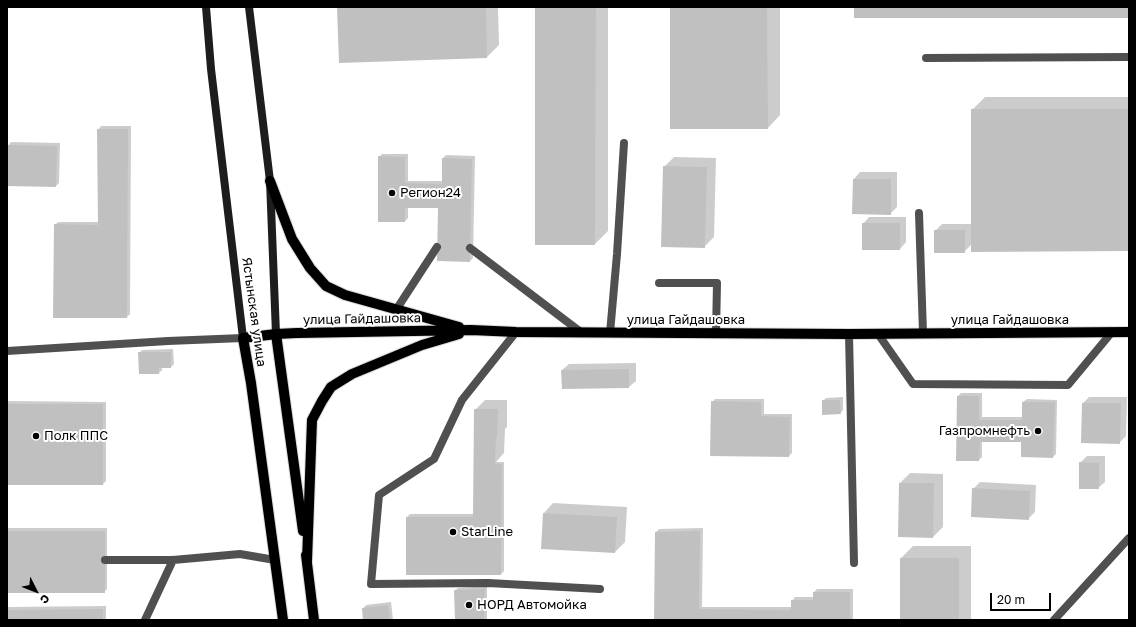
<!DOCTYPE html>
<meta charset="utf-8">
<style>
body{margin:0}
#map{position:relative;width:1136px;height:627px;overflow:hidden;background:#fff;font-family:"Golos Text",sans-serif}
canvas{display:block}
.frame{position:absolute;inset:0;border:8px solid #000;pointer-events:none}
.north{position:absolute;left:16px;top:571px;width:40px;height:40px;-webkit-text-stroke:3px #fff;paint-order:stroke;rotate:132deg;font-size:11px;font-weight:700;line-height:16px;text-align:center;color:#000}
.north::after{content:'';display:block;margin:auto;width:14px;height:18px;background:#000;clip-path:polygon(50% 0,100% 100%,50% 72%,0 100%)}
.scale{position:absolute;left:990px;top:593px;width:61px;height:18px;box-sizing:border-box;border:2px solid #000;border-top:0;padding-left:5px;font-size:12px;line-height:14px;white-space:nowrap;color:#000;-webkit-text-stroke:3px #fff;paint-order:stroke}
</style>
<div id="map">
<canvas width="1136" height="627"></canvas>
<div class="frame"></div>
<div class="north">С</div>
<div class="scale">20 m</div>
</div>
<script>
const ctx = document.querySelector('canvas').getContext('2d');
ctx.lineJoin = 'round';
function paint(path, color) { ctx.fillStyle = color; ctx.fill(path, 'evenodd'); }
const poly = rows => new Path2D(rows.map(r => 'M' + r).join(''));
function trace(path, color, width, dash) { ctx.strokeStyle = color; ctx.lineWidth = width; ctx.lineCap = dash ? 'butt' : 'round'; ctx.setLineDash(dash || []); ctx.stroke(path); }
function drawText(font, color, halo, rows, align = 'center') {
  ctx.font = font + ' "Golos Text",sans-serif'; ctx.lineWidth = 4; ctx.setLineDash([]); ctx.textBaseline = 'middle'; ctx.strokeStyle = halo; ctx.fillStyle = color; for (const [text, x, y, turn = 0] of rows) {
    ctx.save(); ctx.translate(x, y); ctx.rotate((+turn || 0) * Math.PI / 180); ctx.textAlign = isNaN(turn) ? turn : align; if (halo) ctx.strokeText(text, 0, 0); ctx.fillText(text, 0, 0); ctx.restore();
  }
}
paint(poly([
 [338,7,498,7,499,45,487,57],
 [536,7,608,7,608,231,595,244,536,244],
 [671,7,780,7,780,115,768,128],
 [985,97,1129,97,1129,250,972,244,964,252,935,231,942,224,972,224,972,110],
 [101,126,131,126,130,314,127,317,54,317,55,225,58,222,98,222,98,130],
 [11,142,60,143,59,183,56,186,7,185,8,146],
 [382,154,408,154,408,181,443,181,443,158,446,155,475,156,473,258,470,261,439,207,408,207,408,218,405,221,379,157],
 [674,157,716,158,714,237,704,247,664,167],
 [860,172,897,172,897,207,890,214,854,179],
 [869,217,906,217,906,242,900,249,863,224],
 [173,349,174,364,171,367,162,367,162,370,159,373,139,353,142,350],
 [636,363,636,381,629,387,563,388,562,370,569,364],
 [961,393,982,393,982,417,1023,417,1023,402,1027,399,1057,400,1056,454,1053,457,1022,441,982,441,982,457,979,460,958,396],
 [843,397,843,410,840,413,823,401,826,398],
 [1089,397,1127,397,1126,436,1119,443,1083,403],
 [715,399,764,399,764,414,792,414,792,453,789,456,712,402],
 [485,400,507,400,507,427,505,429,504,453,496,462,504,462,504,571,501,574,407,517,410,514,474,514,475,410],
 [7,401,106,402,106,481,103,484,7,484],
 [1087,456,1105,456,1105,482,1098,488,1080,463],
 [910,473,943,474,943,527,933,537,900,483],
 [980,482,1036,485,1035,512,1028,519,973,489],
 [553,503,627,507,625,542,615,552,544,513],
 [7,528,107,528,107,589,104,592,7,592],
 [703,528,702,607,792,607,792,601,795,597,814,597,814,592,817,589,853,589,853,620,655,620,656,532,659,529],
 [913,546,971,546,971,620,901,620,901,558],
 [487,586,487,620,456,620,455,591,458,588],
 [391,602,393,620,364,620,363,609,366,605],
 [106,606,106,620,7,620,7,607]
]), '#0003');
paint(poly([
 [337,7,486,7,487,58,339,63],
 [535,7,596,7,595,245,535,245],
 [670,7,767,7,768,129,670,129],
 [854,7,1129,7,1129,18,854,18],
 [971,109,1129,109,1129,251,971,252],
 [97,129,128,129,127,318,53,318,54,224,98,225],
 [7,145,57,146,56,187,7,186],
 [378,156,405,157,405,183,442,184,442,158,472,159,470,262,437,261,438,208,405,208,405,222,378,222],
 [663,166,707,167,705,248,661,247],
 [853,179,891,179,891,215,852,214],
 [862,223,900,223,900,250,862,250],
 [934,230,965,230,965,253,934,253],
 [138,352,171,352,171,368,159,368,159,374,139,374],
 [629,369,629,388,562,389,561,370],
 [957,396,979,396,979,420,1022,420,1022,402,1055,402,1053,458,1021,457,1021,442,980,442,979,461,956,461],
 [822,400,840,400,841,414,822,415],
 [711,401,761,402,761,416,790,417,789,457,710,456],
 [1082,403,1121,403,1120,444,1081,443],
 [7,404,103,404,103,485,7,485],
 [474,409,498,409,497,438,496,438,495,464,502,464,501,575,406,575,406,517,473,517],
 [1079,462,1099,463,1099,489,1079,489],
 [899,483,934,483,933,538,898,537],
 [972,488,1030,491,1029,520,971,517],
 [543,513,617,517,615,553,541,549],
 [7,531,105,531,105,593,7,593],
 [700,531,699,609,791,610,791,600,813,600,813,592,850,592,850,620,654,620,655,532],
 [900,558,959,558,959,620,900,620],
 [485,589,484,620,455,620,454,590],
 [388,605,390,620,363,620,362,608],
 [103,609,103,620,7,620,7,610]
]), '#c0c0c0');
const primary = poly([
 [270,181,292,239,310,268,326,286,345,295,459,327],
 [276,334,303,531],
 [306,555,314,620],
 [307,561,312,420,322,401,331,387,352,374,422,345,459,334],
 [283,620,251,383,243,338,276,334,297,333,471,330,516,332,849,334,1129,332]
]);
trace(primary, '#dbdbdb', 12);
trace(poly([
 [926,58,1129,57],
 [919,213,923,333],
 [470,248,582,333],
 [659,283,717,283,716,334],
 [396,310,437,247],
 [516,332,462,400,434,459,379,495,371,584,488,583,600,589],
 [610,333,617,254,624,143],
 [849,334,854,563],
 [878,334,913,384,1068,385,1112,332],
 [7,351,168,341,243,338],
 [105,560,173,560,240,554,275,560],
 [145,620,173,560],
 [1054,620,1129,538]
]), '#505050', 8);
trace(poly([
 [206,7,211,69,243,338],
 [249,7,270,181,276,334]
]), '#1d1d1d', 8);
trace(primary, '#000', 10);
for (const [x, y, r, color] of [
 [392,193,4,"#000"],
 [1038,431,4,"#000"],
 [36,436,4,"#000"],
 [453,532,4,"#000"],
 [469,605,4,"#000"]
]) { const dot = new Path2D(); dot.arc(x, y, r, 0, 2 * Math.PI); ctx.fillStyle = color; ctx.fill(dot); trace(dot, '#fff', 1.5); }
drawText('13px', '#000', '#fff', [
 ["Регион24",400,193],
 ["Газпромнефть",1030,431,"right"],
 ["Полк ППС",44,436],
 ["StarLine",461,532],
 ["НОРД Автомойка",477,605]
], 'left');
drawText('13px', '#000', '#fff', [
 ["Ястынская улица",254,312,82],
 ["улица Гайдашовка",362,319,-1],
 ["улица Гайдашовка",686,320],
 ["улица Гайдашовка",1010,320]
]);
</script>
